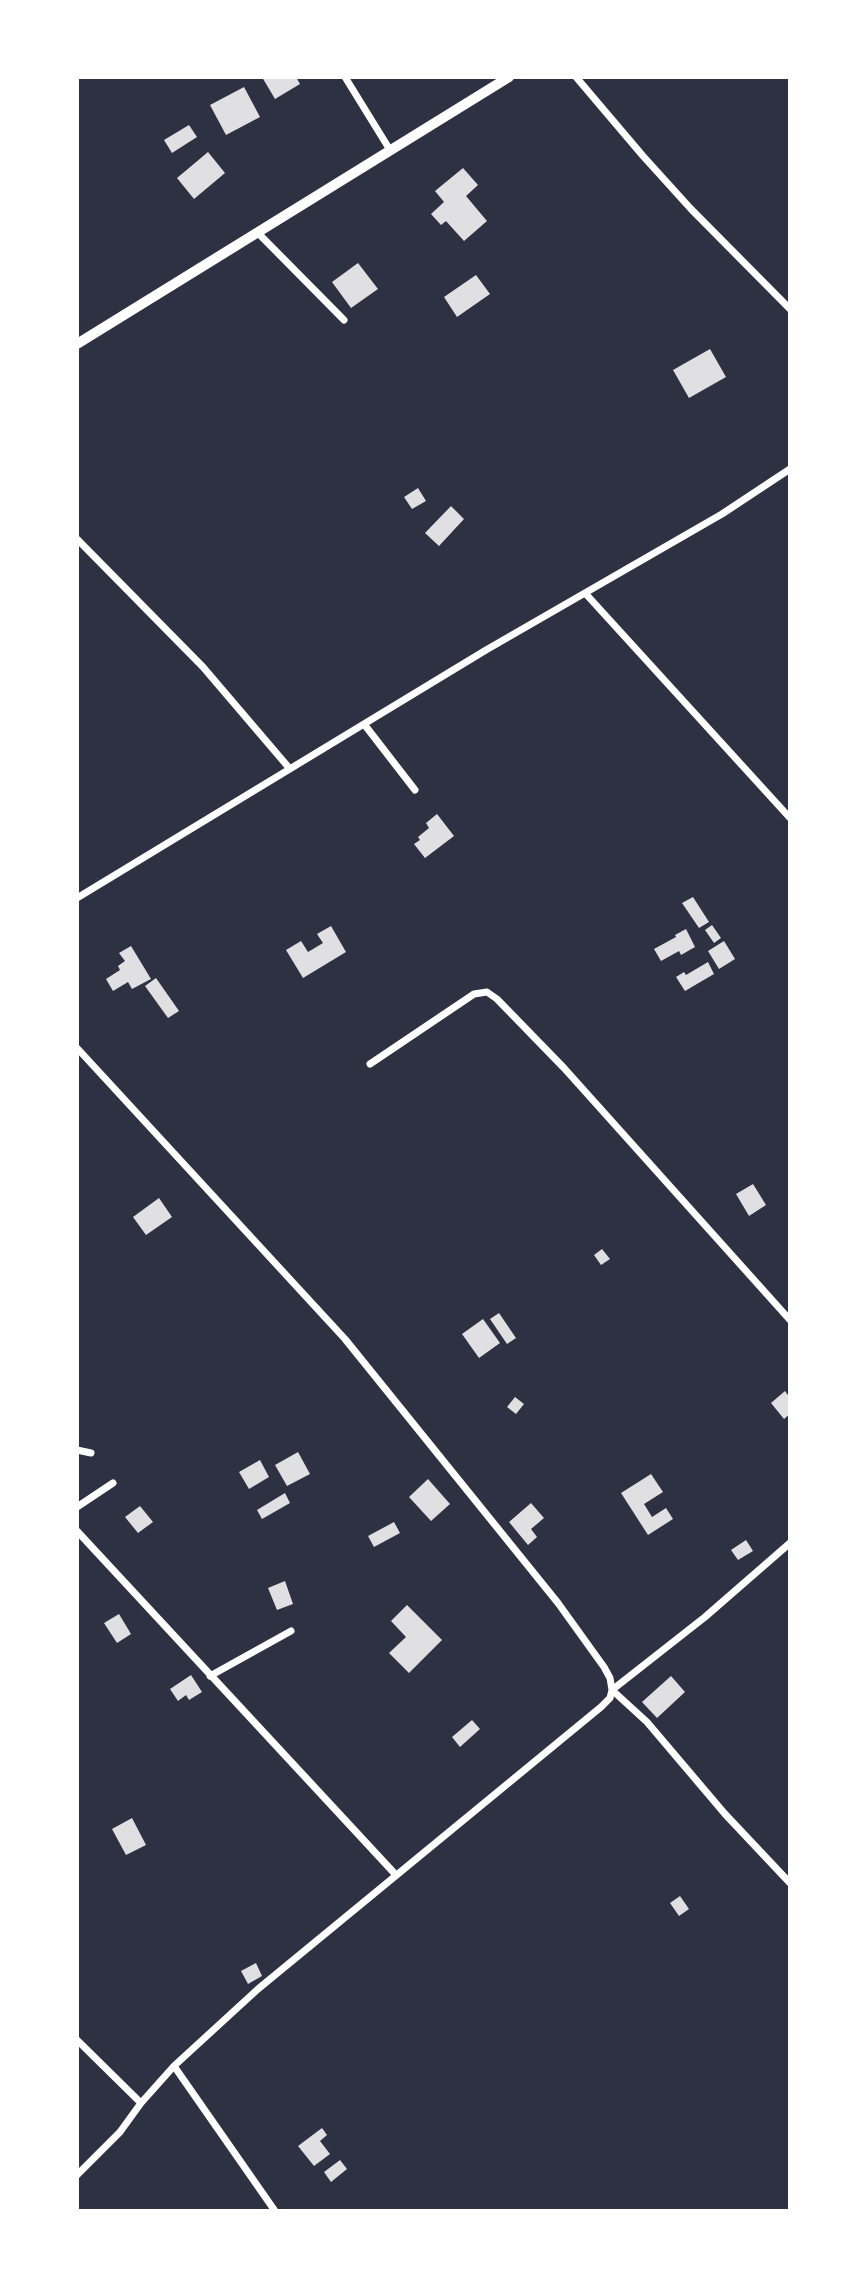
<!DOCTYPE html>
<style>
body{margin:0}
#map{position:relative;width:867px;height:2288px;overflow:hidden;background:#2d3142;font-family:Overpass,sans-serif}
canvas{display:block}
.frame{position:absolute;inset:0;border:79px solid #fff;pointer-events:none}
</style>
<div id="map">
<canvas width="867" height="2288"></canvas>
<div class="frame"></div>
</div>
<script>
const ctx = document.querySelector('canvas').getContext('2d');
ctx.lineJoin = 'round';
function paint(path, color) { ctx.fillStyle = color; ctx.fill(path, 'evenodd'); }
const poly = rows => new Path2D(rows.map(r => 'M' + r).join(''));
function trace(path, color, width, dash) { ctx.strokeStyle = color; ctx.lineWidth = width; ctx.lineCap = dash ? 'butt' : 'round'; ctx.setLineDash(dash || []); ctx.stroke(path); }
paint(poly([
 [262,77,296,77,300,84,275,99],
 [244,87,260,117,226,135,210,105],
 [189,125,197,137,172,153,164,140],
 [208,152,225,173,194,199,177,178],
 [463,168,478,185,466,196,487,221,464,241,446,221,441,225,431,214,444,202,435,191],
 [358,263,378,289,351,308,332,282],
 [476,275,490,294,457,317,444,297],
 [710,349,726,377,689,398,673,370],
 [418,488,426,501,412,509,404,497],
 [451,506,464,519,439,546,425,533],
 [437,814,454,836,425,858,414,844,420,840,418,837,429,828,426,823],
 [693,897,709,922,699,928,682,903],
 [712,925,721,938,714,943,705,930],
 [331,926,346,952,303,978,286,950,301,941,308,952,323,943,317,934],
 [686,929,695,947,681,955,679,951,661,961,654,949,676,937,675,935],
 [724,941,735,959,719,969,708,951],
 [131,946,151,979,132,989,128,982,113,991,106,979,120,970,118,966,125,961,119,953],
 [708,962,714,974,685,991,676,977,684,972,686,975],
 [156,978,179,1011,168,1018,145,986],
 [753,1184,766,1205,749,1216,736,1194],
 [159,1198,172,1217,146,1235,133,1217],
 [602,1249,610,1259,601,1265,594,1255],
 [499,1313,516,1338,507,1344,490,1319],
 [483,1319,500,1343,479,1358,462,1334],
 [785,1391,790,1398,790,1414,784,1419,771,1403],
 [515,1397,524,1404,516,1414,507,1407],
 [298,1452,310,1474,287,1486,275,1465],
 [260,1460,269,1477,249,1489,239,1472],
 [651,1474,663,1492,644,1504,652,1517,666,1508,673,1519,648,1535,621,1493],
 [428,1479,450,1504,431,1521,409,1497],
 [285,1493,290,1503,262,1519,257,1510],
 [531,1503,544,1518,531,1529,537,1537,528,1545,509,1522],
 [140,1506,153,1522,138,1533,125,1517],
 [394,1522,400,1533,374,1547,368,1536],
 [746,1540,753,1551,738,1560,731,1550],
 [285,1581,293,1604,277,1610,268,1588],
 [407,1605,442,1640,409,1673,389,1653,406,1637,391,1621],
 [119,1614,131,1634,117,1643,104,1623],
 [191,1675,202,1692,189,1700,186,1695,178,1701,170,1689],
 [671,1676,685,1692,657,1718,642,1702],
 [472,1720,480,1729,460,1747,452,1737],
 [132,1818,146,1845,126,1855,112,1829],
 [680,1896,689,1909,679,1916,670,1903],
 [256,1963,262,1976,248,1984,241,1971],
 [322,2128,327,2135,320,2141,330,2154,314,2166,298,2146],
 [340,2160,347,2169,331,2182,324,2172]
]), '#e0e0e3');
trace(poly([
 [345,77,390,150],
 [576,77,643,156,691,209,790,309],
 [258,233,344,320],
 [77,539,203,667,290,769],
 [585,593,790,818],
 [364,724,415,790],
 [77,898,486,650,722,514,790,469],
 [77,1048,345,1339,558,1603,604,1667,610,1678,612,1690,610,1698,601,1707,258,1989,174,2066,141,2103,120,2132,77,2175],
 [370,1064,474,994,487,992,497,999,564,1068,790,1320],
 [77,1450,91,1453],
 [77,1507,113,1483],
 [77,1531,396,1875],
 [790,1543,705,1617,612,1690,647,1722,725,1814,790,1883],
 [210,1676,291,1631],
 [77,2040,141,2103],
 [174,2066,275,2211]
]), '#fff', 7);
trace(poly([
 [77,344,509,77]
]), '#fff', 10);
</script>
